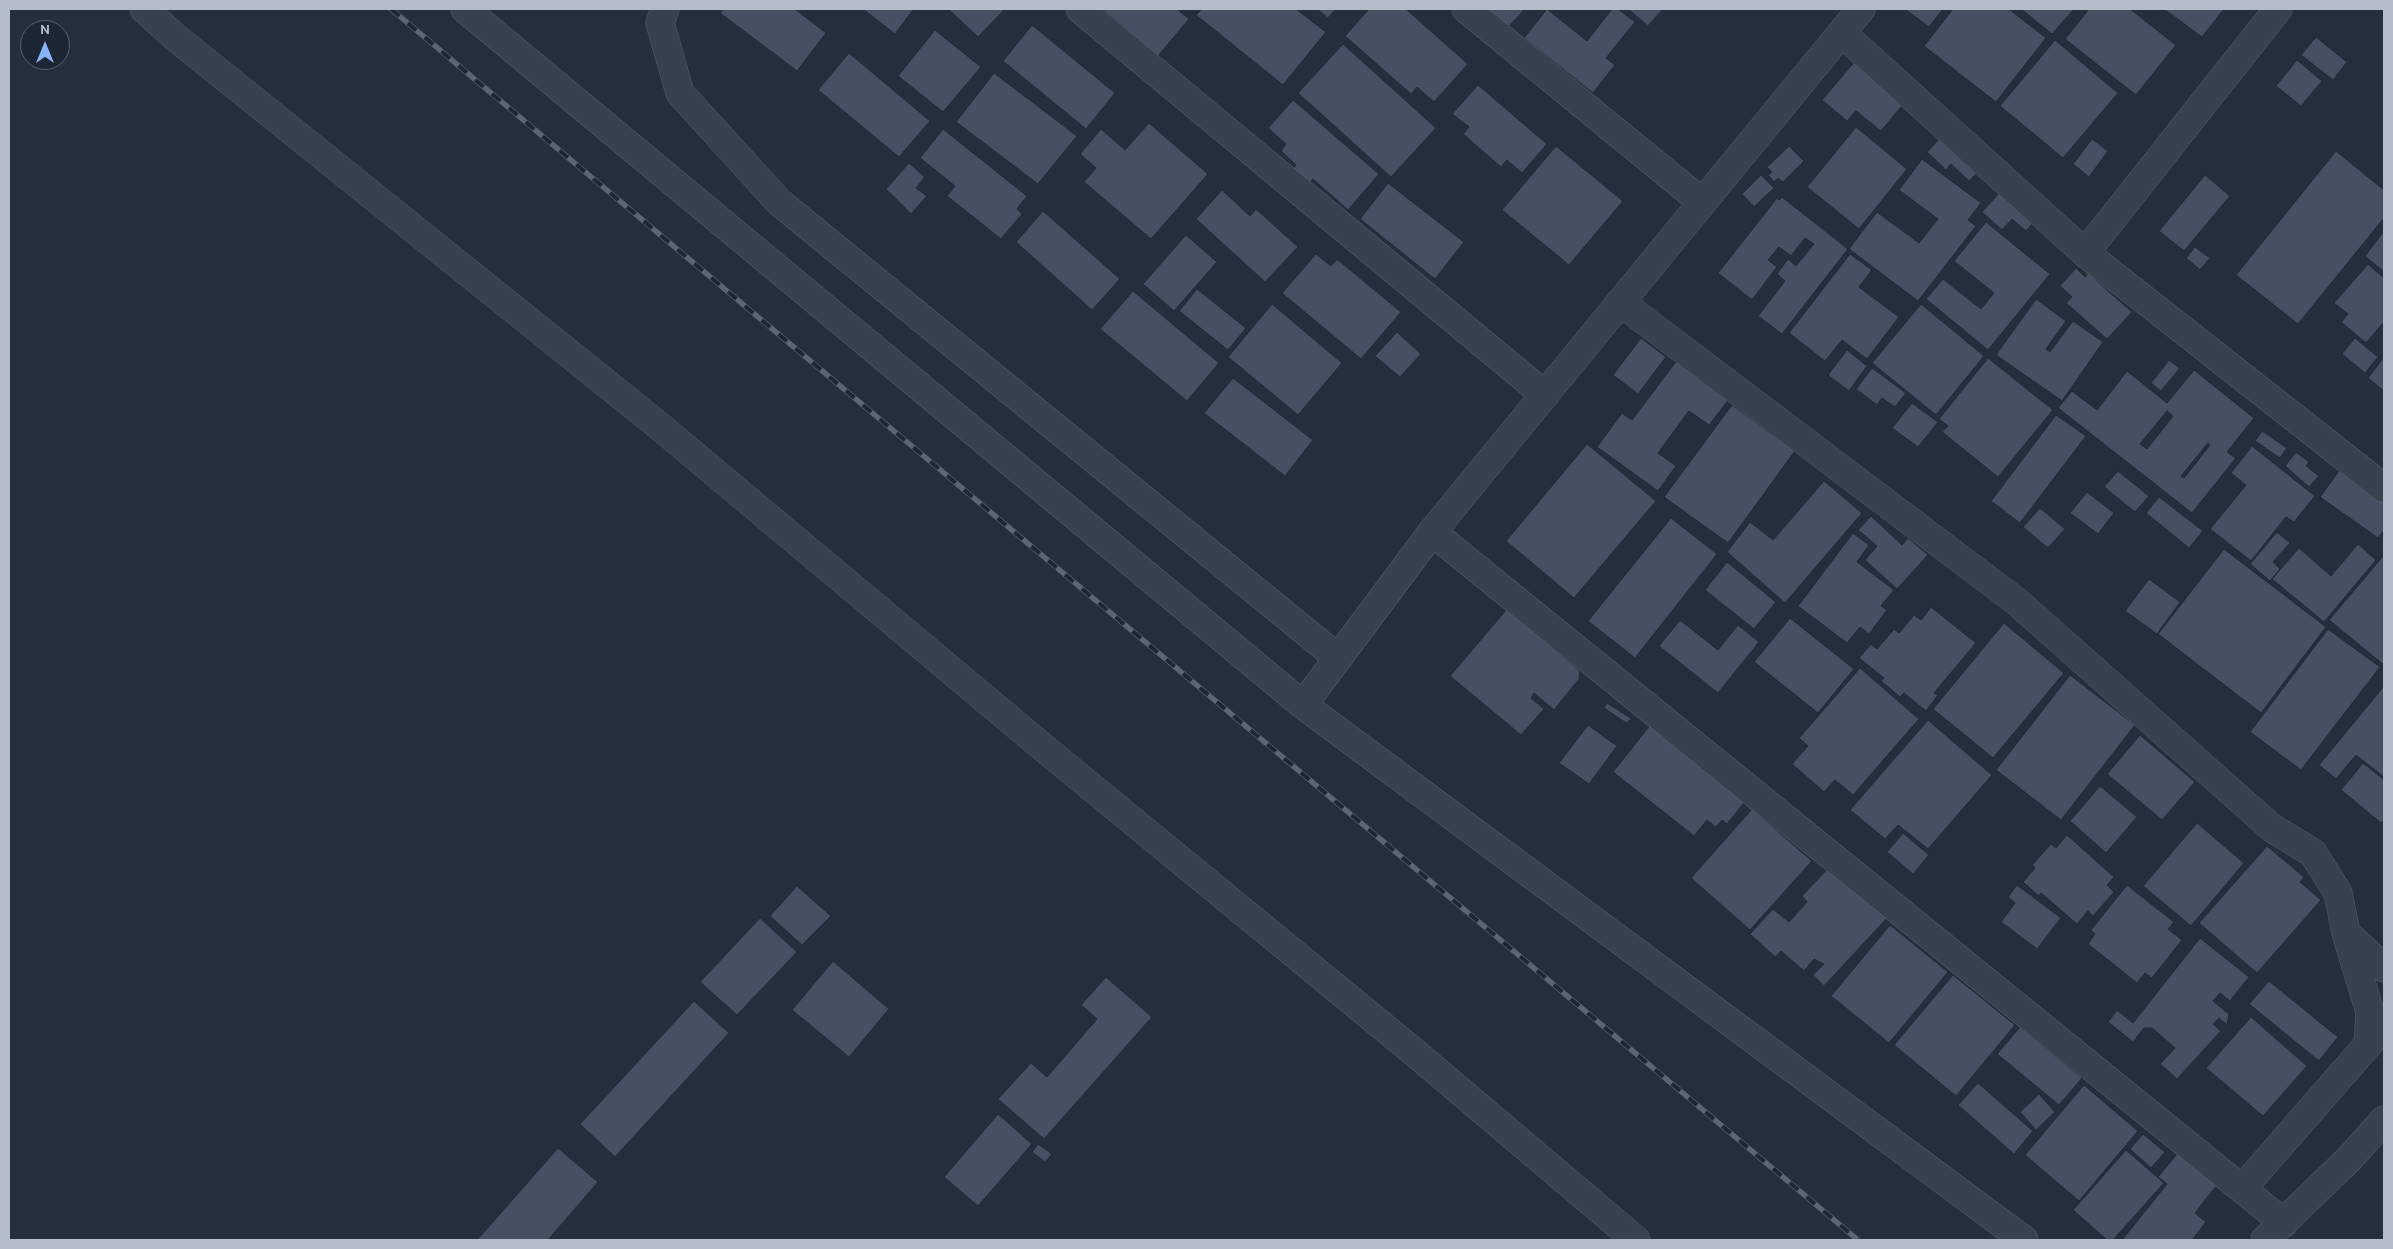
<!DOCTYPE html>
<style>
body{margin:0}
#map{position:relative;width:2393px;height:1249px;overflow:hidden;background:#242f3e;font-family:Overpass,sans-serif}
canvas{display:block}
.frame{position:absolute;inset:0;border:10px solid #b4bcc9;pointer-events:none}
.north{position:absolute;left:20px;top:20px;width:50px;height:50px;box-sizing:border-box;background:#1d2633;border:1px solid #59626f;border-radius:50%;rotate:0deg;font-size:14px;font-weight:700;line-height:20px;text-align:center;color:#b4bcc9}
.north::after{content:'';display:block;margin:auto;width:18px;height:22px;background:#8ab4f8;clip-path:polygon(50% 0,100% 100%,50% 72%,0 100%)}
</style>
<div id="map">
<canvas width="2393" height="1249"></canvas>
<div class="frame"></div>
<div class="north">N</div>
</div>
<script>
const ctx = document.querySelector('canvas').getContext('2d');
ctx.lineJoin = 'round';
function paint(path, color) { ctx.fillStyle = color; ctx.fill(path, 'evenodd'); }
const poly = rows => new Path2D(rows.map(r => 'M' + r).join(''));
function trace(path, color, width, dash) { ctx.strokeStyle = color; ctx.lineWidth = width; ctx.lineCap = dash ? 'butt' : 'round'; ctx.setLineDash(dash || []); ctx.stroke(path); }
const building = poly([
 [723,9,795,9,826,33,797,71,720,13,723,9],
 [863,9,912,9,913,10,895,34,863,9],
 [948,9,1005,9,978,37,948,9],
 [1102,9,1177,9,1189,19,1158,56,1102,9],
 [1202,9,1296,9,1326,32,1283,85,1196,15,1202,9],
 [1317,9,1336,9,1328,18,1317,9],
 [1369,9,1406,9,1468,64,1434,102,1417,87,1411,94,1345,36,1369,9],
 [1464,9,1525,9,1497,39,1464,9],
 [1547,9,1587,41,1612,9,1618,9,1635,22,1606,58,1615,65,1593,93,1524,38,1547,9],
 [1628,9,1663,9,1648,26,1628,9],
 [1905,9,1943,9,1929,27,1905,9],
 [1953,9,2009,9,2046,38,1996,102,1924,46,1953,9],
 [2021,9,2074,9,2052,34,2021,9],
 [2089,9,2130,9,2176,45,2136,95,2065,39,2089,9],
 [2164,9,2224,9,2202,37,2164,9],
 [1032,25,1115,93,1086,129,1003,61,1032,25],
 [935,30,981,67,943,112,898,76,935,30],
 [2316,37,2347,62,2333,80,2301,55,2316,37],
 [2055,40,2118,93,2063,158,2000,106,2055,40],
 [1343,44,1436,128,1391,177,1298,93,1343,44],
 [849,53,930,121,899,157,818,90,849,53],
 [1856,60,1906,101,1881,131,1856,111,1847,121,1822,100,1856,60],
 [2297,60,2322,81,2301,106,2276,86,2297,60],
 [994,73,1077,136,1038,184,956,122,994,73],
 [1478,85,1547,144,1522,173,1507,160,1501,167,1463,134,1469,127,1452,114,1478,85],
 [1293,100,1379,174,1348,210,1313,179,1298,196,1281,182,1296,165,1281,151,1286,144,1268,128,1293,100],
 [1149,123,1208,174,1151,239,1084,182,1096,168,1080,154,1101,129,1125,150,1149,123],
 [1856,127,1907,169,1859,229,1807,187,1856,127],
 [943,129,1027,196,1017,209,1022,214,1001,239,947,196,955,186,920,158,943,129],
 [1943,135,1980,170,1969,181,1951,164,1946,170,1927,152,1943,135],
 [2092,139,2108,151,2089,177,2073,164,2092,139],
 [1556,146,1623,201,1569,265,1502,210,1556,146],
 [1789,146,1804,161,1783,182,1778,178,1774,182,1768,175,1772,172,1767,167,1789,146],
 [2336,151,2384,190,2384,218,2298,324,2236,275,2336,151],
 [1922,159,1981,203,1968,220,1976,226,1918,301,1849,249,1877,212,1919,243,1938,219,1899,190,1922,159],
 [909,163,925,177,916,188,927,196,911,214,886,189,909,163],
 [1761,175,1774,188,1754,207,1742,194,1761,175],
 [2205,175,2230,196,2184,251,2159,231,2205,175],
 [1388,183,1464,242,1435,279,1360,219,1388,183],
 [1222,190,1250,216,1256,209,1298,247,1265,282,1196,219,1222,190],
 [2001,191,2035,221,2026,231,2012,219,2002,230,1982,212,2001,191],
 [1782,197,1848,249,1782,334,1758,316,1785,281,1777,274,1788,259,1796,266,1814,244,1805,238,1791,256,1779,247,1768,260,1777,267,1752,300,1718,273,1777,198,1779,200,1782,197],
 [1043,211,1120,279,1092,310,1016,242,1043,211],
 [1986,222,2050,274,1988,350,1926,299,1943,279,1981,309,1994,293,1954,261,1986,222],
 [2384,231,2384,272,2365,256,2384,231],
 [1186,235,1217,262,1174,311,1143,284,1186,235],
 [2195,247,2210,258,2200,270,2186,258,2195,247],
 [1316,254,1331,266,1337,259,1401,312,1361,359,1282,293,1316,254],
 [1850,254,1872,270,1859,287,1899,317,1867,359,1842,340,1825,361,1789,333,1850,254],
 [2368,264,2384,278,2384,322,2366,343,2341,322,2348,314,2334,303,2368,264],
 [2076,268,2085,277,2088,273,2132,312,2107,339,2066,303,2072,297,2060,286,2076,268],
 [1197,289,1246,328,1228,350,1179,311,1197,289],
 [1133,291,1219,363,1187,401,1100,329,1133,291],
 [2036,299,2066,321,2046,349,2050,352,2073,321,2103,342,2062,401,1996,355,2036,299],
 [1272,304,1342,363,1298,415,1228,357,1272,304],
 [1921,304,1984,356,1936,415,1872,363,1921,304],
 [1397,332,1421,354,1400,377,1375,356,1397,332],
 [1641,338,1666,357,1638,394,1613,375,1641,338],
 [2355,338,2378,357,2365,373,2342,354,2355,338],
 [1847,350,1867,366,1849,391,1828,375,1847,350],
 [2384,357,2384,391,2368,378,2384,357],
 [1988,358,2053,410,1998,477,1942,432,1948,426,1939,419,1988,358],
 [1678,359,1730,398,1709,425,1689,411,1658,453,1676,466,1658,491,1597,447,1622,413,1632,420,1678,359],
 [2169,360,2180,368,2161,391,2151,383,2169,360],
 [1872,368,1906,393,1895,407,1882,398,1877,405,1856,389,1872,368],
 [2194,370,2254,418,2227,452,2236,458,2192,513,2058,408,2072,391,2097,410,2127,371,2167,403,2194,370],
 [2167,411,2173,416,2147,449,2140,444,2167,411],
 [2208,443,2210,445,2184,478,2181,476,2208,443],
 [1233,378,1313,440,1285,476,1204,413,1233,378],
 [1912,403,1938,422,1918,447,1892,428,1912,403],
 [1732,405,1795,451,1728,543,1664,497,1732,405],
 [2056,415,2086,436,2020,523,1991,501,2056,415],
 [2262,431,2287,448,2280,458,2255,441,2262,431],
 [1587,444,1656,501,1574,598,1506,541,1587,444],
 [2252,446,2315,496,2294,522,2286,517,2251,561,2210,529,2246,485,2231,473,2252,446],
 [2296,452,2309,462,2306,466,2319,476,2309,487,2285,466,2296,452],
 [2341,468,2384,499,2384,530,2378,538,2320,497,2341,468],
 [2118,471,2149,496,2135,512,2104,487,2118,471],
 [1824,481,1862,513,1785,603,1727,552,1750,522,1773,540,1824,481],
 [2087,492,2114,513,2098,534,2070,513,2087,492],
 [2159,497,2203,531,2189,548,2146,513,2159,497],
 [2040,508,2065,529,2048,548,2023,527,2040,508],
 [1871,516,1902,545,1908,538,1928,555,1897,589,1865,560,1877,546,1858,530,1871,516],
 [1671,518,1717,554,1635,658,1588,621,1671,518],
 [2277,532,2290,543,2273,562,2280,569,2270,581,2250,564,2277,532],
 [1853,533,1869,545,1857,562,1894,590,1881,606,1887,610,1869,634,1860,627,1847,643,1798,606,1853,533],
 [2358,544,2376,560,2324,622,2272,579,2299,548,2331,576,2358,544],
 [2224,549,2326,627,2261,713,2158,634,2224,549],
 [2384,555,2384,665,2329,620,2384,555],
 [1727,562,1776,602,1754,629,1705,590,1727,562],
 [2149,579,2180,602,2157,634,2125,611,2149,579],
 [1931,607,1976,643,1934,693,1938,695,1926,711,1904,693,1900,697,1881,681,1884,678,1859,658,1871,644,1877,649,1894,629,1899,633,1914,615,1921,620,1931,607],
 [1507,609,1580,671,1579,679,1554,710,1534,693,1531,698,1544,709,1521,735,1450,676,1507,609],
 [1790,618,1854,669,1818,713,1754,662,1790,618],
 [1680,620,1718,650,1738,625,1759,642,1718,693,1659,646,1680,620],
 [2004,623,2064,673,1993,758,1933,709,2004,623],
 [2328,629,2380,667,2301,770,2250,732,2328,629],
 [1860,668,1919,719,1853,795,1835,780,1824,792,1792,764,1808,746,1799,738,1860,668],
 [2070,675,2135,725,2061,820,1996,770,2070,675],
 [2384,686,2384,777,2356,755,2336,779,2319,765,2384,686],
 [1607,703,1632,719,1626,723,1604,708,1607,703],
 [1928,720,1992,775,1928,849,1898,825,1885,839,1850,810,1928,720],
 [1651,724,1747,799,1727,824,1722,820,1716,827,1707,820,1694,836,1613,772,1651,724],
 [1588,725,1617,746,1589,784,1559,763,1588,725],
 [2140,735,2195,782,2162,820,2107,774,2140,735],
 [2363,763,2384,780,2384,820,2381,823,2341,790,2363,763],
 [2100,786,2137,817,2106,853,2070,821,2100,786],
 [1752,809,1812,861,1750,930,1691,878,1752,809],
 [2197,823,2244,863,2191,926,2143,886,2197,823],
 [1903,833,1929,855,1913,874,1887,852,1903,833],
 [2067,835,2114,877,2107,885,2114,892,2093,916,2088,911,2077,924,2041,893,2039,896,2023,882,2035,868,2032,865,2051,844,2056,848,2067,835],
 [2267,846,2304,877,2300,882,2321,900,2257,973,2199,923,2267,846],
 [1832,864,1889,916,1824,986,1813,975,1824,964,1814,959,1804,971,1781,951,1775,957,1750,934,1773,909,1789,922,1807,902,1802,896,1832,864],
 [2017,885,2061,918,2037,949,2001,922,2015,903,2008,897,2017,885],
 [2127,885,2174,922,2168,929,2182,940,2152,978,2145,973,2137,983,2088,944,2095,934,2091,930,2127,885],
 [797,886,831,916,802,945,770,916,797,886],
 [760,918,797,952,737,1015,700,982,760,918],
 [1890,925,1948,972,1889,1043,1831,996,1890,925],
 [2200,938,2249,977,2230,1001,2220,993,2213,1001,2229,1014,2227,1025,2219,1018,2213,1024,2221,1031,2177,1079,2160,1064,2175,1048,2152,1028,2144,1028,2133,1042,2108,1022,2117,1010,2133,1023,2200,938],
 [833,961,889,1009,849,1057,792,1010,833,961],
 [1953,975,2015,1025,1956,1096,1894,1045,1953,975],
 [1106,977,1152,1017,1044,1139,998,1099,1031,1063,1047,1077,1097,1019,1081,1005,1106,977],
 [2269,981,2338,1037,2319,1061,2249,1004,2269,981],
 [694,1001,729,1033,615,1157,580,1124,694,1001],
 [2251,1017,2307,1066,2263,1116,2206,1068,2251,1017],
 [2020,1027,2082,1078,2059,1105,1997,1054,2020,1027],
 [1978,1083,2033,1131,2014,1154,1958,1105,1978,1083],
 [2084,1085,2138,1131,2079,1201,2025,1155,2084,1085],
 [2039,1094,2055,1112,2036,1130,2020,1112,2039,1094],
 [998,1114,1032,1144,978,1206,944,1177,998,1114],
 [2143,1134,2165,1152,2151,1168,2130,1149,2143,1134],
 [1038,1144,1052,1154,1045,1162,1032,1152,1038,1144],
 [558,1148,598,1182,548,1240,477,1240,558,1148],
 [2126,1150,2164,1183,2113,1240,2107,1240,2073,1210,2126,1150],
 [2177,1154,2217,1185,2195,1213,2206,1222,2192,1240,2122,1240,2167,1184,2158,1177,2177,1154]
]);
paint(building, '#455162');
trace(building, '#1f2835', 1);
const minor = poly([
 [144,9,175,37,658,425,1045,749,1414,1052,1636,1240],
 [465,9,1303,705,2024,1240],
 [665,9,660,23,680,93,779,202,1338,658],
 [1080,9,1545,395],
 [1466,9,1702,202],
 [1842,33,2085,253,2384,488],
 [2085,253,2278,9],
 [1620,302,2016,601,2272,828,2313,853,2338,893,2346,933,2384,968],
 [1432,532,2284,1223],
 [1303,705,1432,532,1861,9],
 [2346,933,2370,1012,2368,1045],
 [2242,1189,2384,1026],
 [2265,1240,2349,1159,2384,1120]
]);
trace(minor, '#565f6c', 29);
trace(minor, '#38414e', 28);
const rail = poly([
 [391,9,1858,1240]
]);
trace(rail, '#5a6575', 5.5);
trace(rail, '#1d2633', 4, [11]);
</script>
